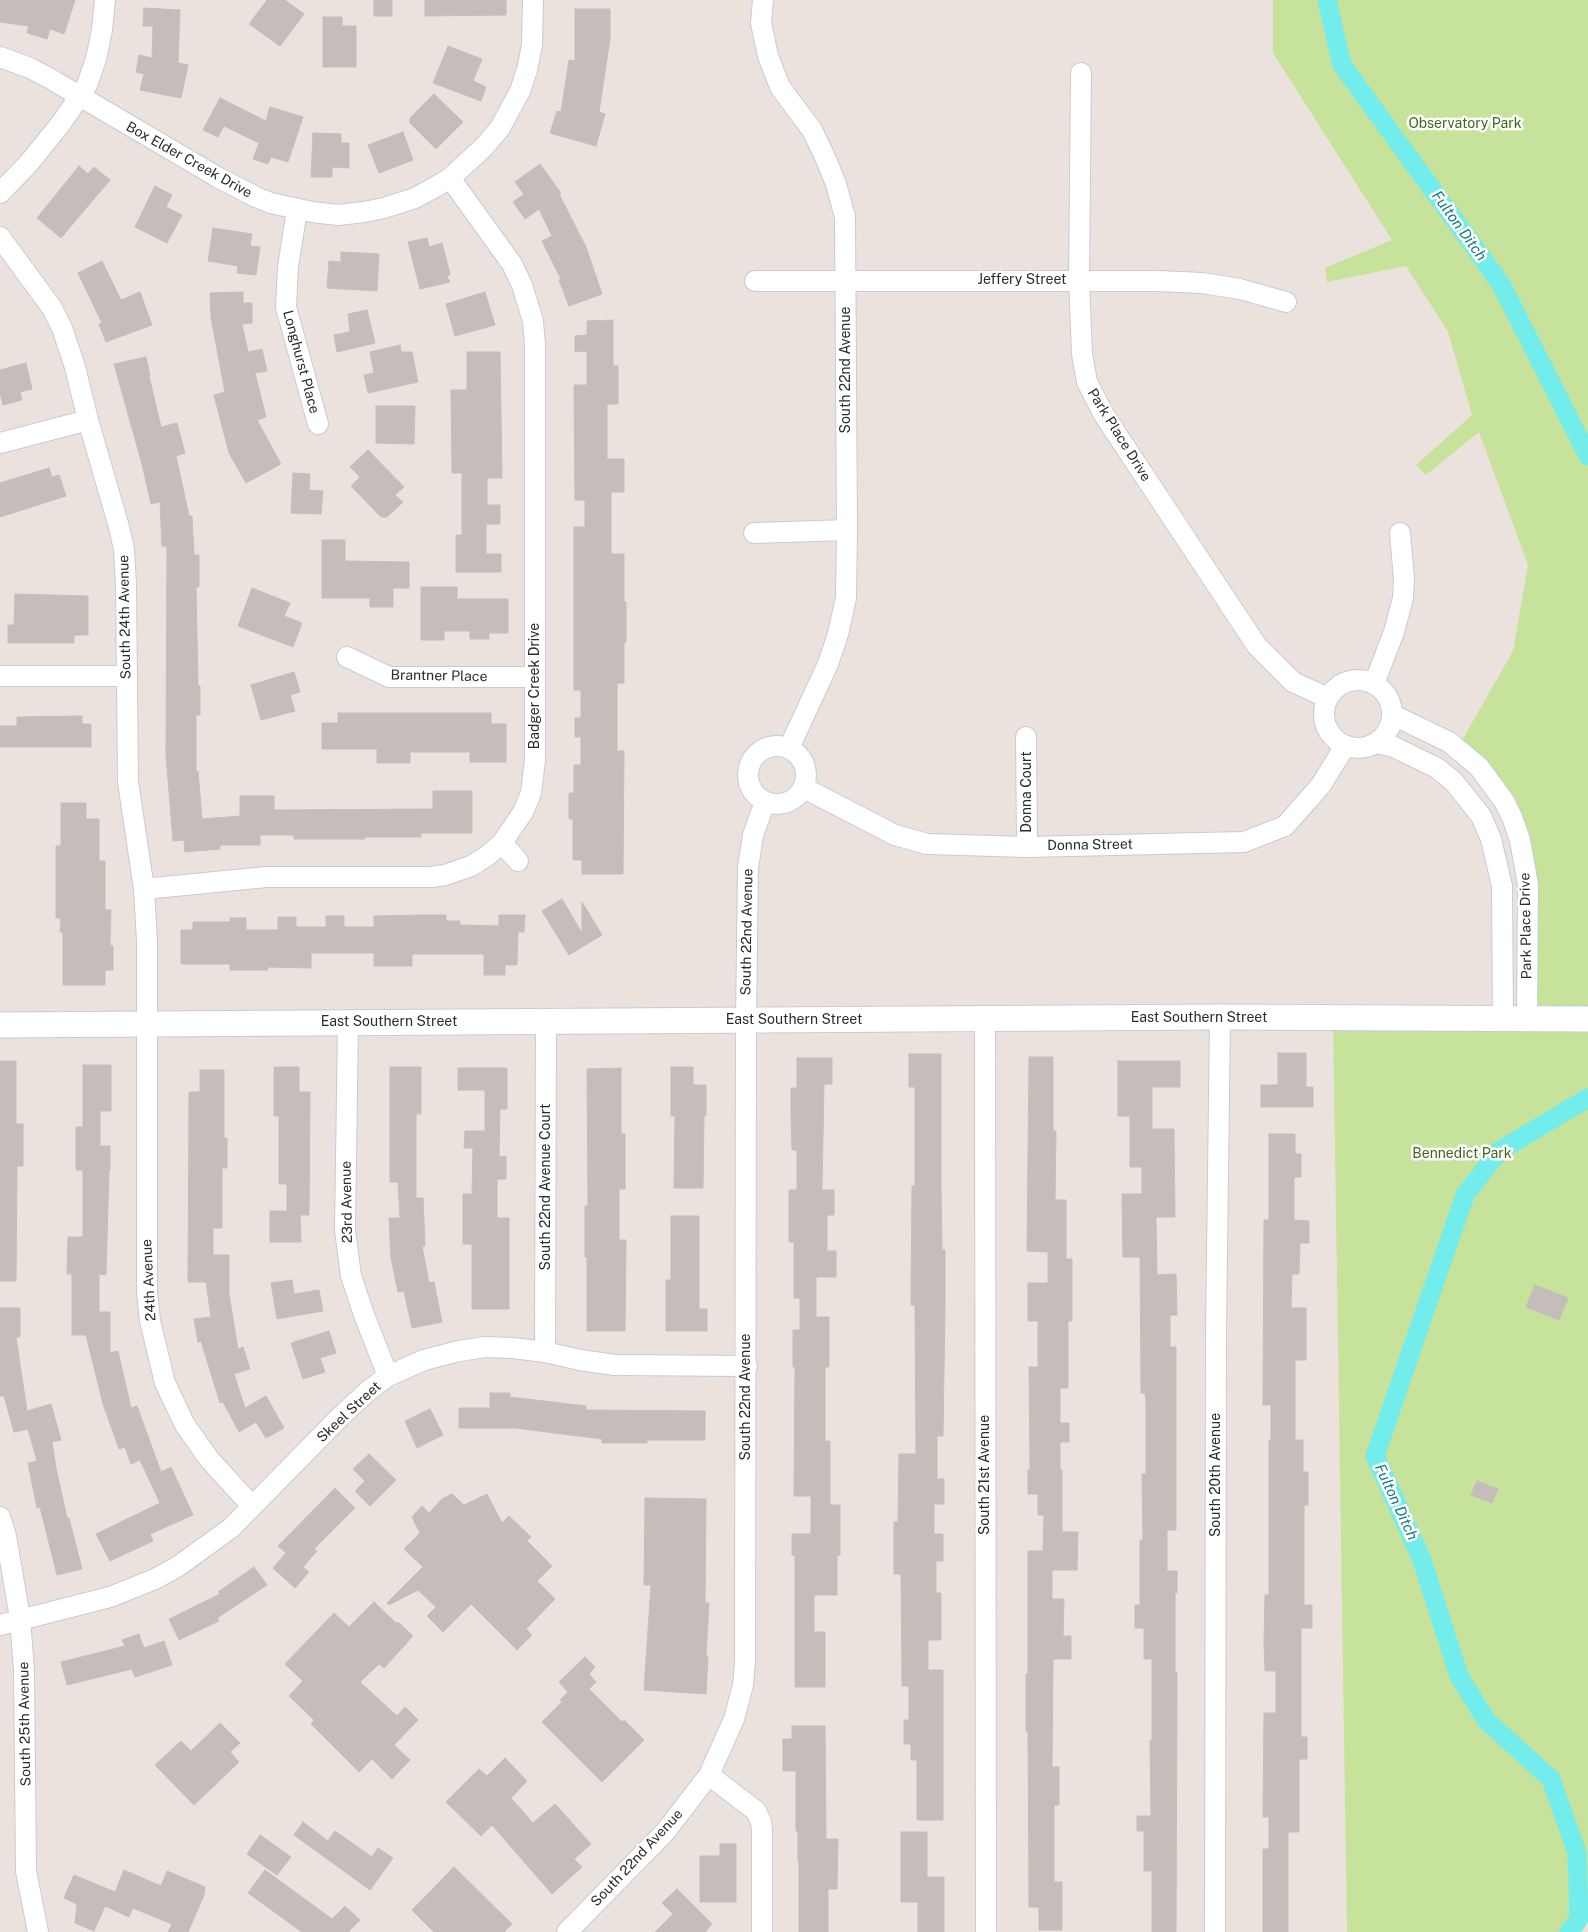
<!DOCTYPE html>
<style>
body{margin:0}
canvas{display:block;background:#ece2dd}
</style>
<canvas width="1588" height="1932"></canvas>
<script>
const ctx = document.querySelector('canvas').getContext('2d');
ctx.lineJoin = 'round';
function paint(path, color) { ctx.fillStyle = color; ctx.fill(path, 'evenodd'); }
const poly = rows => new Path2D(rows.map(r => 'M' + r).join(''));
function trace(path, color, width, dash) { ctx.strokeStyle = color; ctx.lineWidth = width; ctx.lineCap = dash ? 'butt' : 'round'; ctx.setLineDash(dash || []); ctx.stroke(path); }
function drawText(font, color, halo, rows, align = 'center') {
  ctx.font = font + ' "Public Sans",sans-serif'; ctx.lineWidth = 5; ctx.setLineDash([]); ctx.textBaseline = 'middle'; ctx.strokeStyle = halo; ctx.fillStyle = color; for (const [text, x, y, turn = 0] of rows) {
    ctx.save(); ctx.translate(x, y); ctx.rotate((+turn || 0) * Math.PI / 180); ctx.textAlign = isNaN(turn) ? turn : align; if (halo) ctx.strokeText(text, 0, 0); ctx.fillText(text, 0, 0); ctx.restore();
  }
}
paint(poly([
 [1273,0,1588,0,1588,1922,1582,1932,1347,1932,1333,1018,1527,1018,1520,840,1457,749,1513,651,1528,565,1479,432,1426,475,1416,465,1472,415,1448,332,1406,266,1327,282,1325,268,1392,240,1273,53]
]), '#c7e29a');
trace(poly([
 [1327,0,1342,65,1501,284,1588,456],
 [1569,1932,1579,1918,1577,1853,1551,1779,1486,1720,1459,1676,1422,1560,1375,1456,1465,1195,1499,1151,1588,1098]
]), '#72edec', 19);
const building = poly([
 [0,0,75,0,64,34,50,29,47,39,27,33,29,26,0,22,0,0],
 [267,0,285,0,304,14,280,46,249,24,267,0],
 [374,0,392,0,392,16,374,16,374,0],
 [425,0,506,0,506,15,425,16,425,0],
 [144,8,180,10,178,63,188,65,181,98,140,90,144,74,136,72,139,55,152,58,153,26,143,26,144,8],
 [575,9,610,9,610,39,599,112,605,114,596,146,550,133,557,111,561,112,569,60,575,61,575,9],
 [323,17,342,17,342,26,356,26,356,67,323,67,323,17],
 [448,46,482,59,473,81,486,87,481,101,433,83,448,46],
 [434,94,463,122,436,149,410,123,410,118,434,94],
 [220,98,266,121,270,107,303,117,288,162,271,157,268,164,253,159,259,143,224,126,218,137,203,130,220,98],
 [403,132,413,160,379,173,368,145,403,132],
 [313,133,341,134,341,143,349,143,349,168,332,167,332,177,311,177,313,133],
 [540,164,561,193,559,194,586,247,602,294,569,306,559,280,561,279,542,241,552,236,539,209,525,219,513,202,524,194,515,182,540,164],
 [79,166,88,174,94,167,110,180,61,238,37,218,79,166],
 [155,186,172,195,166,207,182,215,167,243,135,227,155,186],
 [213,228,252,234,250,246,260,247,256,275,237,273,238,266,208,261,213,228],
 [427,238,429,247,442,243,450,274,447,277,450,282,420,289,408,242,427,238],
 [341,252,379,254,377,291,327,288,329,261,341,262,341,252],
 [102,261,121,300,140,292,152,325,106,342,99,324,102,323,78,273,102,261],
 [243,292,243,303,252,303,252,323,242,324,248,352,262,349,267,371,255,373,266,417,257,420,281,464,246,483,229,453,214,395,225,392,211,318,210,293,243,292],
 [485,292,495,325,455,336,446,304,485,292],
 [367,310,375,343,337,352,334,335,350,332,348,314,367,310],
 [613,320,613,366,618,366,618,404,607,404,607,459,624,459,624,492,611,492,611,554,624,554,624,602,626,602,626,642,624,642,624,683,617,683,617,751,624,751,623,874,582,874,582,860,573,860,573,819,569,819,569,793,574,793,574,765,581,765,581,737,575,737,575,718,581,718,581,690,574,690,574,527,585,527,585,500,575,500,574,385,587,385,587,351,575,352,575,336,587,335,587,321,613,320],
 [400,345,401,352,412,352,418,382,368,393,364,375,374,373,370,352,400,345],
 [467,352,500,352,502,478,487,478,487,505,500,505,500,524,486,524,486,554,501,554,501,572,456,572,456,535,462,535,462,473,452,473,451,390,467,390,467,352],
 [146,357,150,376,149,376,161,427,177,423,185,453,176,456,189,516,192,516,194,555,199,555,199,587,196,587,198,686,200,686,200,715,196,715,196,771,198,771,202,819,240,816,240,796,274,796,274,810,433,809,433,791,472,791,472,833,421,833,421,837,365,837,365,839,294,839,294,835,260,835,260,845,220,845,220,849,185,852,184,840,173,841,166,755,167,546,162,546,160,502,151,504,142,464,114,364,146,357],
 [26,363,32,389,20,392,22,400,3,405,0,393,0,370,26,363],
 [376,406,415,406,414,444,376,443,376,406],
 [368,450,404,487,395,495,403,502,387,517,381,517,351,486,360,477,350,467,368,450],
 [49,468,52,477,59,475,66,496,0,517,0,483,49,468],
 [293,473,310,474,309,490,323,491,321,514,291,513,293,473],
 [322,540,345,540,345,561,409,562,409,588,393,588,393,607,370,607,370,598,322,598,322,540],
 [421,587,457,587,457,599,508,599,508,633,489,633,489,639,470,639,470,631,444,631,444,640,421,640,421,587],
 [252,588,290,603,284,616,302,623,293,647,238,626,252,588],
 [15,594,88,596,88,635,74,635,74,643,8,643,8,625,14,625,15,594],
 [294,672,300,692,290,695,295,711,261,720,251,685,294,672],
 [338,713,491,713,491,724,506,724,506,762,470,762,470,752,410,752,410,763,377,763,377,749,322,749,322,723,338,723,338,713],
 [82,716,82,724,91,724,91,747,0,747,0,726,17,726,17,717,82,716],
 [61,803,86,803,86,819,99,819,99,861,105,861,105,910,111,910,110,945,113,946,113,970,105,970,105,985,63,985,63,932,60,932,61,918,56,918,56,846,61,846,61,803],
 [562,899,582,933,582,902,602,935,569,955,542,911,562,899],
 [422,915,446,915,446,921,460,921,460,925,499,926,499,915,525,915,524,932,518,932,517,965,505,965,505,975,484,975,484,954,412,954,412,966,374,966,374,953,311,953,311,968,268,967,268,970,230,970,230,964,181,964,181,930,193,930,193,922,230,922,230,918,246,918,246,930,278,930,278,917,296,917,296,927,326,927,326,916,344,916,344,927,374,927,374,916,422,915],
 [1278,1053,1306,1053,1306,1087,1313,1087,1313,1107,1261,1107,1261,1085,1278,1085,1278,1053],
 [909,1054,941,1054,941,1186,942,1250,945,1250,945,1305,943,1436,937,1436,937,1479,944,1479,944,1504,934,1504,934,1534,943,1534,943,1561,936,1561,936,1593,941,1593,941,1640,928,1640,928,1670,943,1670,943,1820,917,1820,917,1760,911,1760,911,1744,904,1744,904,1720,909,1720,909,1686,902,1686,901,1574,894,1574,894,1522,898,1522,899,1454,916,1454,915,1305,911,1305,912,1186,915,1186,915,1087,909,1087,909,1054],
 [1029,1057,1053,1057,1053,1131,1056,1131,1055,1200,1066,1200,1066,1259,1072,1259,1072,1321,1068,1321,1068,1388,1060,1388,1060,1423,1069,1423,1069,1442,1060,1442,1060,1470,1062,1470,1062,1532,1078,1532,1077,1570,1052,1570,1052,1599,1064,1599,1063,1636,1071,1636,1071,1659,1053,1659,1052,1767,1059,1767,1059,1805,1054,1805,1054,1882,1062,1882,1062,1930,1039,1930,1039,1907,1029,1907,1028,1731,1026,1731,1026,1674,1028,1674,1028,1551,1043,1551,1044,1515,1038,1515,1038,1494,1028,1494,1028,1470,1030,1470,1029,1367,1038,1367,1038,1321,1028,1321,1028,1283,1048,1283,1048,1252,1027,1251,1029,1057],
 [797,1058,832,1058,832,1084,824,1084,822,1190,834,1190,834,1215,827,1215,827,1251,836,1251,836,1277,816,1277,816,1317,829,1317,829,1367,825,1367,825,1441,830,1441,830,1505,840,1505,840,1555,837,1555,837,1595,814,1595,814,1632,825,1632,825,1687,795,1687,795,1555,792,1555,792,1534,811,1534,811,1496,794,1496,795,1367,793,1367,793,1330,800,1330,800,1298,794,1298,794,1242,789,1242,789,1190,797,1190,797,1150,792,1150,791,1115,791,1088,797,1088,797,1058],
 [0,1061,16,1061,16,1124,23,1124,23,1166,17,1166,16,1281,0,1281,0,1061],
 [1118,1061,1180,1061,1180,1087,1152,1087,1152,1129,1174,1129,1175,1217,1156,1217,1157,1275,1176,1274,1177,1315,1170,1315,1170,1347,1176,1347,1176,1530,1167,1530,1167,1571,1177,1571,1177,1593,1175,1593,1175,1672,1177,1672,1176,1932,1152,1932,1152,1871,1144,1871,1144,1831,1137,1831,1137,1816,1151,1816,1150,1740,1152,1740,1152,1659,1144,1659,1144,1628,1135,1628,1135,1605,1140,1605,1140,1540,1143,1540,1142,1474,1146,1474,1146,1402,1145,1393,1141,1393,1140,1257,1123,1257,1122,1194,1142,1194,1142,1167,1130,1167,1130,1116,1118,1116,1118,1061],
 [83,1065,111,1065,111,1111,100,1111,100,1146,110,1146,110,1170,109,1170,106,1275,99,1274,99,1312,110,1312,110,1353,118,1351,131,1408,137,1406,161,1472,171,1467,193,1515,150,1534,153,1541,110,1561,96,1534,160,1503,140,1460,131,1464,125,1447,119,1449,103,1404,86,1335,72,1335,72,1274,67,1274,68,1237,83,1237,83,1170,76,1170,76,1127,83,1127,83,1065],
 [274,1067,299,1067,299,1092,310,1092,309,1215,300,1215,301,1242,270,1242,270,1211,287,1211,287,1184,279,1184,279,1116,274,1116,274,1067],
 [390,1067,421,1067,421,1114,416,1114,416,1198,423,1198,425,1246,422,1246,429,1283,434,1282,442,1322,412,1328,404,1291,398,1292,391,1258,389,1218,400,1218,398,1182,390,1182,390,1067],
 [671,1067,693,1067,693,1085,706,1085,706,1116,704,1116,703,1188,674,1188,675,1116,671,1116,671,1067],
 [458,1068,507,1068,507,1109,500,1109,499,1156,506,1157,506,1179,497,1179,497,1218,509,1218,509,1309,472,1309,472,1244,463,1244,463,1194,472,1194,473,1148,464,1148,465,1131,485,1131,485,1090,458,1090,458,1068],
 [621,1068,621,1134,625,1134,625,1189,619,1189,619,1240,626,1240,625,1331,587,1331,587,1257,585,1257,585,1206,588,1206,587,1069,621,1068],
 [200,1070,224,1070,224,1138,227,1138,227,1168,222,1168,222,1228,213,1228,213,1255,229,1255,229,1294,238,1349,243,1347,250,1369,234,1374,245,1408,266,1396,284,1428,266,1438,256,1422,239,1432,223,1402,220,1403,201,1341,198,1342,194,1319,211,1317,206,1282,188,1282,189,1092,200,1092,200,1070],
 [1269,1134,1295,1134,1295,1154,1301,1154,1301,1177,1294,1177,1294,1220,1309,1221,1309,1243,1300,1243,1299,1274,1292,1274,1291,1308,1306,1308,1306,1360,1295,1360,1295,1440,1303,1440,1303,1472,1308,1472,1308,1505,1304,1505,1304,1605,1312,1605,1312,1628,1301,1628,1301,1737,1307,1737,1307,1759,1299,1759,1299,1832,1288,1832,1288,1932,1263,1932,1263,1849,1269,1849,1269,1817,1263,1817,1264,1713,1276,1713,1276,1671,1265,1671,1264,1642,1265,1595,1269,1595,1269,1440,1271,1440,1271,1405,1263,1405,1264,1220,1269,1220,1269,1134],
 [671,1216,699,1216,699,1309,707,1309,707,1331,666,1331,666,1280,671,1280,671,1216],
 [292,1280,294,1294,319,1290,323,1311,277,1319,271,1283,292,1280],
 [1535,1285,1568,1298,1559,1320,1526,1307,1535,1285],
 [0,1308,20,1308,20,1337,16,1337,27,1411,51,1404,61,1440,52,1442,56,1468,67,1518,69,1518,82,1569,57,1575,40,1507,37,1508,28,1463,37,1461,28,1429,14,1432,4,1396,0,1396,0,1308],
 [329,1331,336,1353,320,1358,325,1372,303,1379,291,1343,329,1331],
 [490,1393,510,1393,510,1397,586,1406,586,1410,705,1411,705,1440,647,1440,647,1443,602,1443,602,1439,515,1428,459,1428,459,1408,490,1408,490,1393],
 [430,1409,443,1435,417,1448,405,1421,430,1409],
 [369,1454,396,1480,370,1506,355,1491,365,1481,353,1469,369,1454],
 [1477,1481,1498,1489,1492,1503,1471,1495,1477,1481],
 [335,1488,355,1508,314,1549,317,1551,303,1567,309,1572,295,1588,273,1568,286,1553,278,1546,335,1488],
 [452,1494,464,1505,487,1494,502,1523,509,1516,531,1537,527,1541,552,1566,537,1581,555,1599,526,1629,532,1635,517,1650,471,1604,443,1632,427,1616,436,1607,418,1590,389,1605,387,1603,423,1567,404,1549,420,1533,412,1517,422,1506,429,1513,442,1499,452,1494],
 [645,1498,706,1499,705,1603,709,1603,706,1656,708,1656,706,1694,644,1690,651,1585,644,1585,645,1498],
 [254,1567,267,1585,217,1618,219,1621,179,1640,169,1619,220,1594,218,1592,254,1567],
 [374,1602,396,1623,398,1622,413,1636,384,1668,379,1664,360,1682,397,1716,405,1707,418,1720,394,1745,410,1760,392,1779,372,1759,359,1772,311,1724,314,1720,289,1696,303,1681,285,1664,334,1613,349,1627,374,1602],
 [139,1634,144,1648,164,1641,172,1665,135,1677,132,1669,67,1685,61,1662,125,1646,122,1640,139,1634],
 [585,1657,595,1667,589,1674,596,1682,589,1689,622,1722,624,1720,644,1740,602,1782,542,1722,562,1702,560,1700,568,1692,559,1682,585,1657],
 [220,1723,240,1743,230,1752,239,1762,194,1805,155,1765,181,1741,191,1751,220,1723],
 [792,1726,825,1726,826,1839,838,1839,837,1889,828,1889,828,1932,799,1932,799,1861,798,1861,798,1831,796,1831,796,1771,783,1771,783,1739,792,1739,792,1726],
 [505,1758,527,1781,511,1798,533,1823,555,1804,591,1844,574,1859,582,1867,552,1894,492,1825,481,1836,446,1802,479,1769,487,1776,505,1758],
 [303,1822,328,1841,335,1831,372,1857,378,1848,393,1858,370,1890,294,1835,303,1822],
 [901,1832,927,1832,927,1877,944,1877,944,1932,918,1932,918,1902,901,1902,901,1832],
 [260,1835,291,1857,277,1875,247,1854,260,1835],
 [720,1844,736,1844,736,1902,700,1902,700,1856,720,1856,720,1844],
 [454,1867,512,1924,504,1932,434,1932,412,1910,454,1867],
 [124,1870,161,1886,167,1871,205,1887,204,1895,188,1932,168,1932,172,1924,133,1908,129,1917,105,1906,94,1931,75,1923,77,1904,64,1898,74,1875,115,1892,124,1870],
 [265,1870,332,1919,345,1906,360,1920,349,1931,351,1932,302,1932,248,1893,265,1870],
 [677,1889,712,1924,705,1932,655,1932,673,1914,662,1903,677,1889]
]);
paint(building, '#c5bdb9');
trace(building, '#c8bdb7', 1);
const minor = poly([
 [763,0,761,23,768,56,780,87,812,130,825,157,836,184,845,217,847,530,846,598,838,634,828,664,789,748],
 [0,57,30,68,49,78,219,178,256,197,271,203,312,212,338,215,364,212,384,208,415,198,437,186,450,178,484,147,500,128,520,91,527,70,532,45,533,0],
 [1081,73,1079,281,1082,354,1087,382,1104,415,1257,646,1293,682,1328,698],
 [0,193,29,163,62,122,87,85,96,59,102,30,105,0],
 [297,210,288,267,286,307,318,424],
 [0,237,52,308,62,328,75,367,88,420,119,527,124,549,126,585,128,782,144,889,147,941,147,1292,150,1321,165,1383,185,1425,209,1459,252,1506],
 [755,281,1158,281,1202,283,1240,289,1286,302],
 [0,443,88,420],
 [754,533,847,530],
 [347,657,389,677,534,677],
 [0,676,127,676],
 '1324 714a34 34 0 1 1 68 0a34 34 0 1 1-68 0Z',
 [1374,684,1394,632,1403,598,1404,579,1400,533],
 [1393,715,1449,742,1479,767,1504,801,1512,817,1520,840,1528,885,1527,1018],
 [1026,737,1027,847],
 [1377,743,1394,747,1437,768,1454,782,1481,816,1491,839,1502,886,1503,1018],
 '748 775a29 29 0 1 1 58 0a29 29 0 1 1-58 0Z',
 [804,788,895,835,927,844,1027,847,1244,842,1285,826,1321,785,1345,746],
 [502,843,518,861],
 [144,889,266,877,431,877,445,875,471,866,487,856,502,843,523,812,531,793,535,760,535,345,533,321,522,285,512,264,450,178],
 [985,1018,986,1932],
 [348,1022,345,1230,351,1276,364,1315,388,1376],
 [545,1352,546,1021],
 [0,1517,6,1536,20,1618,24,1671,26,1871,38,1932],
 [0,1625,110,1597,155,1579,177,1567,231,1528,339,1418,368,1391,388,1376,424,1360,459,1351,485,1347,513,1348,545,1352,580,1360,615,1365,747,1366],
 [709,1775,756,1811,761,1822,762,1831,762,1932],
 [567,1932,665,1832,709,1775,734,1719,743,1685,745,1662,746,1021,748,868,753,835,765,802],
 [1215,1932,1216,1333,1220,1017]
]);
const tertiary = poly([
 [0,1025,1220,1017,1588,1019]
]);
trace(minor, '#c5ccd4', 22);
trace(tertiary, '#c5ccd4', 27);
trace(minor, '#fff', 20);
trace(tertiary, '#fff', 25);
drawText('14px', '#40671b', '#fff', [
 ["Observatory Park",1465,124],
 ["Bennedict Park",1462,1154]
]);
drawText('14px', '#2b2b2b', '#fff', [
 ["Box Elder Creek Drive",189,160,29],
 ["Jeffery Street",1022,280],
 ["Longhurst Place",301,362,75],
 ["South 22nd Avenue",846,370,-90],
 ["Park Place Drive",1119,435,58],
 ["South 24th Avenue",125,617,-91],
 ["Brantner Place",439,676,1],
 ["Badger Creek Drive",535,686,-90],
 ["Donna Court",1027,792,-90],
 ["Donna Street",1090,845,-1],
 ["Park Place Drive",1526,926,-91],
 ["South 22nd Avenue",747,932,-89],
 ["East Southern Street",1199,1018],
 ["East Southern Street",794,1020],
 ["East Southern Street",389,1022],
 ["South 22nd Avenue Court",546,1187,-90],
 ["23rd Avenue",347,1202,-91],
 ["24th Avenue",149,1280,-93],
 ["South 22nd Avenue",746,1397,-90],
 ["Skeel Street",349,1412,-43],
 ["South 21st Avenue",985,1475,-90],
 ["South 20th Avenue",1216,1475,-90],
 ["South 25th Avenue",25,1724,-91],
 ["South 22nd Avenue",637,1858,-47]
]);
drawText('italic 15px', '#0f7e85', '#fff', [
 ["Fulton Ditch",1459,226,54],
 ["Fulton Ditch",1396,1502,65]
]);
</script>
